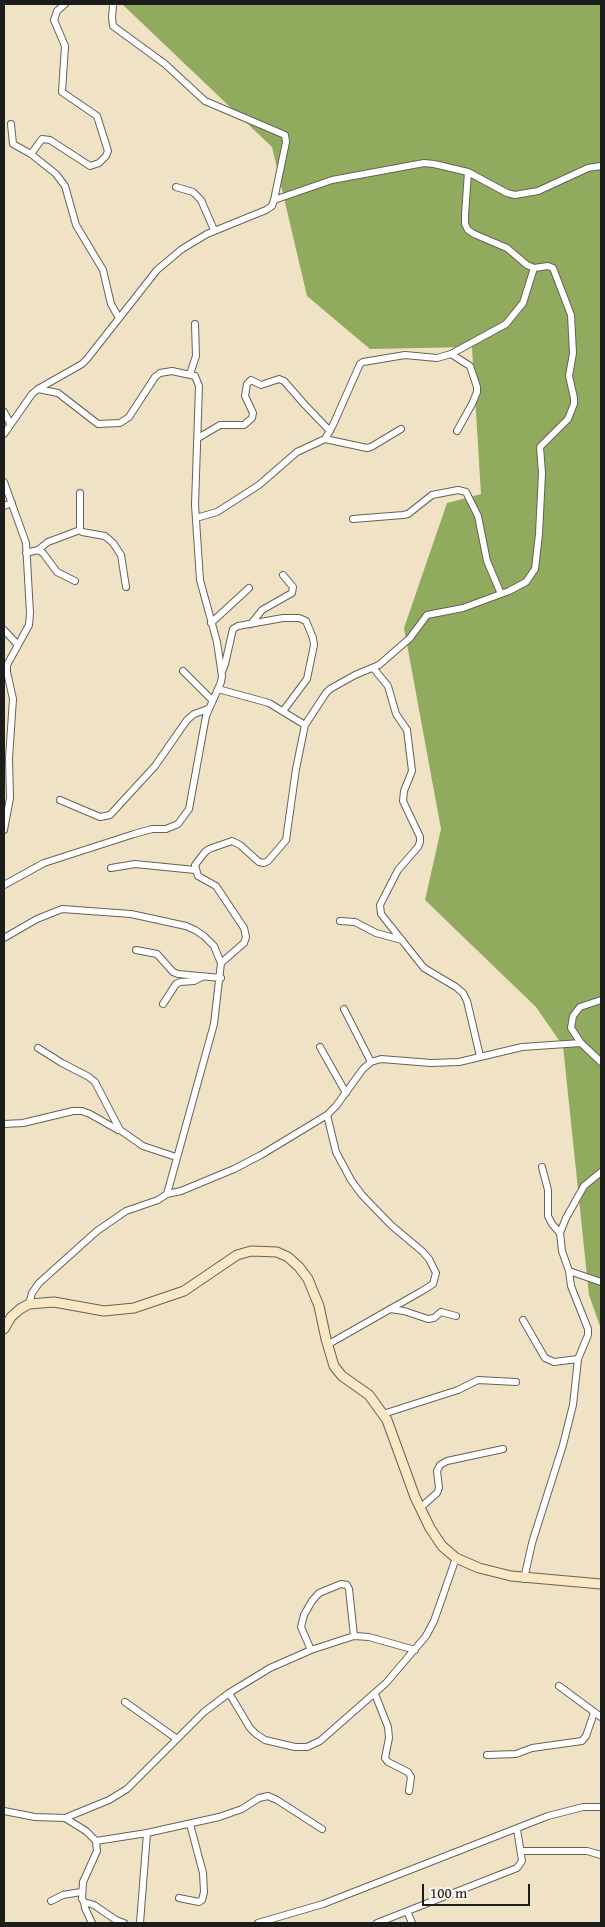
<!DOCTYPE html>
<style>
body{margin:0}
#map{position:relative;width:605px;height:1927px;overflow:hidden;background:#f0e3c5;font-family:"Gentium Book Plus",serif}
canvas{display:block}
.frame{position:absolute;inset:0;border:5px solid #1c1c1c;pointer-events:none}
.scale{position:absolute;left:422px;top:1884px;width:108px;height:22px;box-sizing:border-box;border:2px solid #1c1c1c;border-top:0;padding-left:6px;font-size:15px;line-height:18px;white-space:nowrap;color:#1c1c1c;-webkit-text-stroke:4px #fbf7ec;paint-order:stroke}
</style>
<div id="map">
<canvas width="605" height="1927"></canvas>
<div class="frame"></div>
<div class="scale">100 m</div>
</div>
<script>
const ctx = document.querySelector('canvas').getContext('2d');
ctx.lineJoin = 'round';
function paint(path, color) { ctx.fillStyle = color; ctx.fill(path, 'evenodd'); }
const poly = rows => new Path2D(rows.map(r => 'M' + r).join(''));
function trace(path, color, width, dash) { ctx.strokeStyle = color; ctx.lineWidth = width; ctx.lineCap = dash ? 'butt' : 'round'; ctx.setLineDash(dash || []); ctx.stroke(path); }
paint(poly([
 [122,4,601,4,601,1329,589,1295,563,1046,536,1007,425,900,441,829,404,628,447,503,481,494,472,347,370,349,307,296,272,147]
]), '#90ab5d');
const street = poly([
 [11,124,13,144,31,154,56,174,65,186,76,225,103,270,111,304,119,318],
 [31,154,42,139,50,140,90,166,99,163,106,156,108,151,97,116,62,92,65,46,54,20,57,11,65,4],
 [176,187,193,192,201,200,214,230],
 [274,200,332,180,424,163,434,164,468,172,507,193,515,195,538,191,588,168,601,166],
 [451,354,470,366,477,387,477,392,472,404,457,431],
 [190,374,196,356,195,324],
 [4,412,10,423],
 [4,434,32,394,38,389,82,364,87,359,157,270,182,249,207,234,266,210,272,206,274,200,286,142,285,135,205,101,165,64,113,26,112,18,113,4],
 [198,438,220,425,244,425,252,418,253,413,245,396,247,384,251,380,261,385,279,379,284,381,305,405,330,431],
 [325,439,367,448,371,447,401,429],
 [4,482,26,543,30,613,29,625,7,665,7,672,13,699,9,758,10,798,4,830],
 [80,493,80,530,82,532,105,536,113,543,121,555,126,587],
 [4,506,12,503],
 [196,518,217,512,259,485,297,452,325,439,333,425,360,364,363,362,405,355,437,358,451,354,506,324,523,303,534,268],
 [353,519,403,515,408,514,432,495,458,490,466,492,478,516,487,561,501,594],
 [38,550,48,542,80,530],
 [26,553,38,550,43,553,57,572,75,581],
 [211,623,249,588],
 [251,624,262,610,292,593,293,587,283,575],
 [4,630,18,645],
 [374,669,388,686,396,714,407,730,412,771,404,791,403,801,420,837,420,842,418,847,398,870,380,905,381,914,424,968,456,987,463,993,467,1001,480,1056],
 [183,671,212,700],
 [222,672,225,664,233,629,238,626,283,618,299,618,306,621,313,638,314,645,307,679,283,711],
 [218,689,269,703,305,725],
 [60,800,100,817,110,815,155,766,187,720,194,714,208,709],
 [111,868,135,864,195,870],
 [4,885,44,863,134,834,152,829,166,829,178,824,189,809,206,716,221,682,222,676,217,642,200,580,195,505,199,386,195,376,172,371,160,373,155,377,129,417,120,423,98,424,58,393,38,389],
 [340,921,355,922,376,933,402,940],
 [4,938,37,919,62,909,131,914,186,926,195,930,204,936,214,946,221,963,214,1024,167,1194,158,1200,126,1211,97,1231,39,1283,32,1293,29,1304],
 [136,950,157,954,173,972,178,974,221,978],
 [221,963,244,943,246,937,244,928,216,886,198,876,195,865,205,852,209,849,232,841,240,845,259,862,264,863,268,861,286,840,296,769,305,725,326,693,330,689,355,675,379,665,410,638,427,615,463,608,509,591,526,582,535,569,539,534,542,473,540,447,568,419,574,404,574,398,569,376,573,353,571,315,553,268,548,266,534,268,527,265,507,248,474,234,468,230,465,224,465,215,468,172],
 [163,1004,176,984,180,982,194,981,202,977],
 [344,1009,371,1062],
 [581,1043,571,1028,573,1016,580,1007,601,1000],
 [320,1047,346,1093],
 [38,1048,62,1063,89,1077,95,1082,120,1130,143,1146,176,1157],
 [327,1115,336,1152,351,1180,362,1195,391,1225,423,1252,429,1259,436,1273,433,1284,422,1291,327,1345],
 [4,1124,23,1123,73,1111,82,1111,90,1114,118,1130],
 [542,1167,548,1190,548,1216,552,1224,560,1233],
 [167,1194,181,1191,234,1169,261,1155,327,1115,336,1106,363,1069,371,1062,381,1059,431,1063,459,1062,522,1047,581,1043,601,1062],
 [569,1271,601,1282],
 [390,1309,404,1311,428,1319,434,1318,441,1312,456,1316],
 [523,1320,545,1358,554,1362,578,1359],
 [383,1414,458,1390,478,1380,516,1382],
 [420,1508,437,1493,439,1488,437,1471,440,1465,447,1461,503,1449],
 [524,1579,532,1543,563,1445,573,1405,578,1359,588,1335,588,1329,571,1286,569,1271,562,1251,560,1233,566,1218,584,1186,601,1172],
 [311,1650,301,1627,304,1615,312,1601,319,1593,341,1584,347,1585,349,1589,354,1636],
 [559,1686,601,1717],
 [229,1693,250,1728,256,1734,265,1740,295,1747,307,1747,320,1741,386,1683,426,1636,434,1621,456,1558],
 [375,1694,388,1727,389,1738,385,1758,388,1762,408,1772,411,1777,409,1791],
 [125,1702,177,1739],
 [487,1755,516,1754,532,1748,582,1741,586,1736,594,1713],
 [4,1811,35,1817,65,1818,86,1831,96,1841,97,1851,83,1882,82,1899,84,1902,94,1905,116,1920,124,1923],
 [65,1818,109,1800,127,1789,204,1712,229,1693,270,1668,311,1650,354,1636,369,1637,415,1650],
 [96,1841,147,1833,219,1817,242,1809,259,1798,268,1796,277,1800,322,1829],
 [521,1851,587,1851,601,1855],
 [179,1898,199,1902,202,1900,204,1892,203,1873,190,1824],
 [51,1901,63,1895,81,1892],
 [84,1902,85,1908,92,1923],
 [407,1911,412,1923],
 [140,1923,147,1833],
 [258,1923,323,1904,548,1816,583,1807,601,1807],
 [377,1923,517,1868,522,1861,517,1829]
]);
const secondary = poly([
 [4,1329,11,1317,20,1309,29,1304,54,1302,104,1311,134,1308,184,1291,237,1255,251,1251,277,1252,288,1257,299,1267,308,1279,319,1306,326,1339,334,1366,342,1376,369,1395,387,1420,415,1497,430,1528,442,1546,456,1558,479,1568,511,1576,601,1584]
]);
trace(street, '#666257', 8);
trace(secondary, '#666257', 11);
trace(street, '#fff', 6);
trace(secondary, '#fae7c3', 9);
</script>
